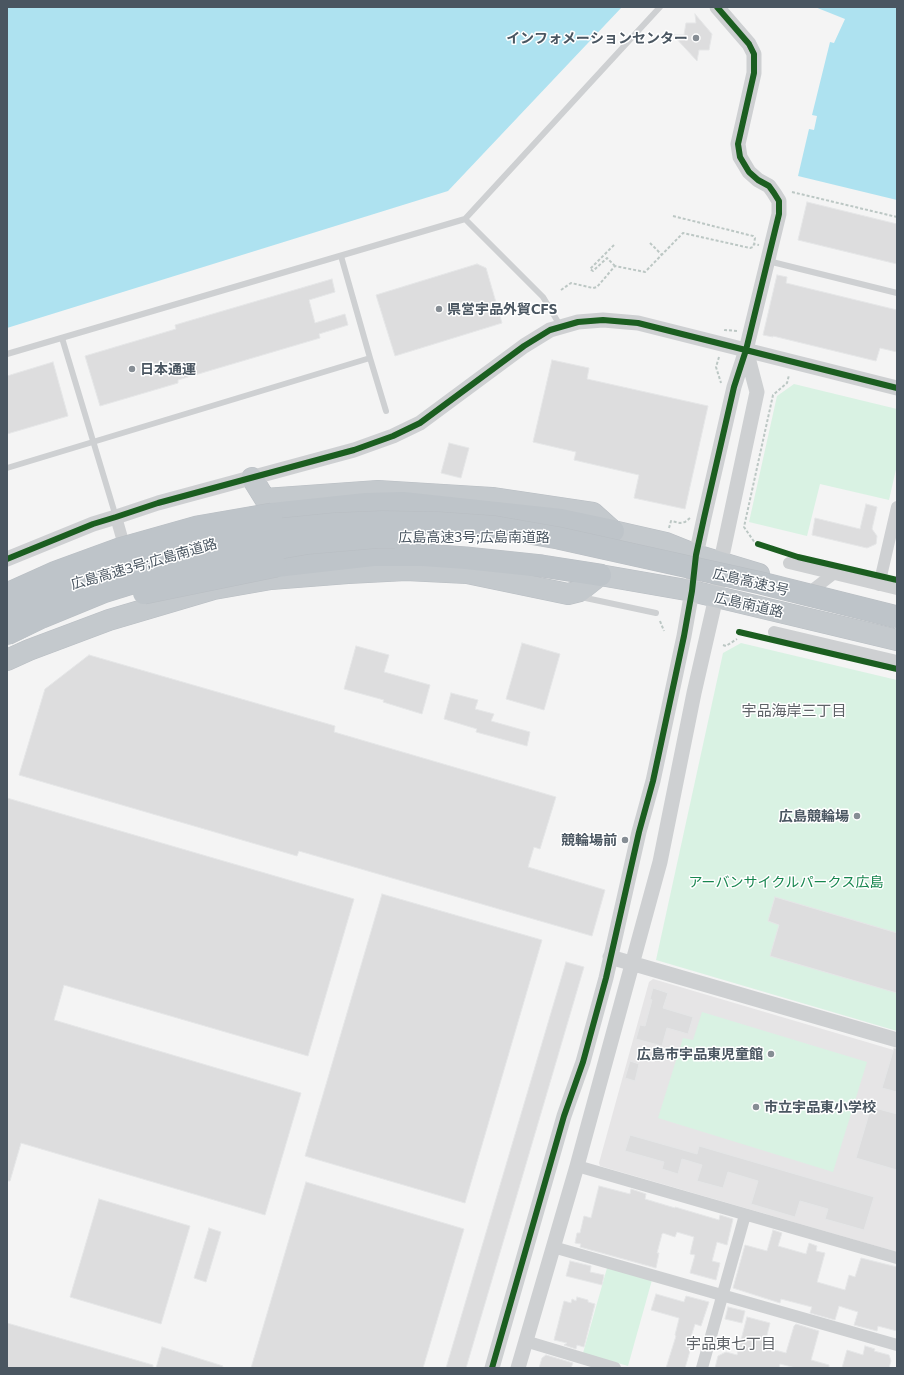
<!DOCTYPE html>
<meta charset="utf-8">
<style>
body{margin:0}
#map{position:relative;width:904px;height:1375px;overflow:hidden;background:#f4f4f4;font-family:Commissioner,sans-serif}
canvas{display:block}
.frame{position:absolute;inset:0;border:8px solid #4a5661;pointer-events:none}
</style>
<div id="map">
<canvas width="904" height="1375"></canvas>
<div class="frame"></div>
</div>
<script>
const ctx = document.querySelector('canvas').getContext('2d');
ctx.lineJoin = 'round';
function paint(path, color) { ctx.fillStyle = color; ctx.fill(path, 'evenodd'); }
const poly = rows => new Path2D(rows.map(r => 'M' + r).join(''));
function trace(path, color, width, dash) { ctx.strokeStyle = color; ctx.lineWidth = width; ctx.lineCap = dash ? 'butt' : 'round'; ctx.setLineDash(dash || []); ctx.stroke(path); }
function drawText(font, color, halo, rows, align = 'center') {
  ctx.font = font + ' Commissioner,"Noto Sans JP",sans-serif'; ctx.lineWidth = 3; ctx.setLineDash([]); ctx.textBaseline = 'middle'; ctx.strokeStyle = halo; ctx.fillStyle = color; for (const [text, x, y, turn = 0] of rows) {
    ctx.save(); ctx.translate(x, y); ctx.rotate((+turn || 0) * Math.PI / 180); ctx.textAlign = isNaN(turn) ? turn : align; if (halo) ctx.strokeText(text, 0, 0); ctx.fillText(text, 0, 0); ctx.restore();
  }
}
paint(poly([
 [653,979,897,1051,897,1252,600,1166,599,1163,649,982]
]), '#e6e5e6');
paint(poly([
 [794,384,897,409,897,465,889,500,820,484,807,536,749,522,777,396],
 [741,643,897,680,897,1031,656,960,723,653],
 [702,1012,867,1062,833,1172,658,1118,683,1038,693,1040],
 [607,1268,652,1280,628,1366,583,1353]
]), '#d9f2e3');
paint(poly([
 [7,7,622,7,448,191,7,328],
 [815,7,897,7,897,200,798,176,809,129,814,130,817,116,812,115,830,42,834,43,845,19]
]), '#aee2f0');
const building = poly([
 [695,14,712,34,709,50,699,50,697,61,673,35,684,35,686,23,696,23,695,14],
 [807,202,897,224,897,264,798,240,807,202],
 [477,264,486,268,502,323,395,356,376,295,477,264],
 [777,275,787,277,786,283,897,310,897,352,880,348,876,361,773,336,773,337,763,335,777,275],
 [332,279,335,292,309,300,315,323,345,314,348,325,319,334,320,338,178,380,178,383,100,406,85,356,176,329,175,325,332,279],
 [552,360,589,368,587,379,708,406,685,509,634,498,639,475,574,460,576,452,533,442,552,360],
 [53,362,68,416,7,434,7,376,53,362],
 [449,443,469,448,461,478,441,473,449,443],
 [866,504,877,507,872,529,877,536,876,544,867,548,812,535,815,518,860,529,866,504],
 [522,643,560,654,544,710,506,699,522,643],
 [356,646,389,655,384,672,430,685,422,714,383,702,384,700,344,689,356,646],
 [89,655,335,726,334,732,556,797,540,849,534,847,528,867,605,890,592,936,299,851,297,856,19,775,45,689,89,655],
 [451,693,478,700,475,709,494,714,491,721,530,732,527,746,476,732,477,729,444,719,451,693],
 [7,798,354,899,308,1056,64,985,54,1020,301,1093,265,1215,21,1143,10,1181,7,1181,7,798],
 [382,894,542,940,465,1203,305,1156,382,894],
 [775,897,897,933,897,993,770,956,779,925,768,921,775,897],
 [566,962,584,967,466,1368,446,1368,566,962],
 [653,988,668,993,663,1008,693,1017,688,1034,667,1028,662,1046,636,1039,640,1025,645,1026,652,1000,650,999,653,988],
 [894,1048,897,1049,897,1092,882,1088,894,1048],
 [630,1061,639,1064,635,1081,625,1078,630,1061],
 [871,1107,897,1114,897,1170,856,1158,871,1107],
 [630,1135,697,1154,699,1146,874,1197,864,1230,825,1219,828,1209,800,1201,795,1217,751,1204,758,1181,728,1172,723,1188,697,1181,702,1165,682,1159,678,1174,662,1169,664,1162,625,1151,630,1135],
 [306,1182,464,1229,423,1368,251,1368,306,1182],
 [599,1186,630,1194,631,1189,646,1194,645,1199,675,1208,675,1207,719,1220,720,1215,733,1219,727,1245,717,1242,712,1261,720,1263,716,1280,690,1273,695,1255,690,1254,694,1237,677,1232,675,1237,663,1233,662,1234,657,1253,659,1253,656,1268,580,1247,581,1244,575,1243,577,1233,580,1233,584,1216,591,1218,599,1186],
 [99,1199,190,1226,161,1324,70,1297,99,1199],
 [209,1228,221,1232,206,1282,194,1278,209,1228],
 [773,1230,782,1233,778,1246,806,1254,809,1243,817,1246,816,1251,825,1253,817,1282,845,1290,849,1275,855,1277,861,1258,897,1267,897,1331,878,1326,877,1331,854,1325,858,1312,839,1306,835,1320,810,1313,812,1307,781,1299,780,1303,733,1288,745,1245,767,1251,773,1230],
 [570,1261,591,1266,590,1272,604,1275,602,1285,566,1276,570,1261],
 [656,1294,684,1302,686,1296,709,1302,701,1326,695,1324,689,1343,692,1344,685,1368,666,1368,676,1336,675,1335,679,1319,679,1318,651,1310,656,1294],
 [577,1297,588,1300,588,1302,595,1304,584,1347,577,1345,576,1349,564,1345,567,1343,554,1340,564,1301,571,1303,572,1299,576,1301,577,1297],
 [728,1307,745,1311,742,1323,725,1319,728,1307],
 [747,1317,770,1323,764,1347,786,1353,794,1326,796,1324,819,1331,811,1360,829,1365,829,1368,796,1368,780,1364,779,1368,715,1368,718,1356,726,1352,737,1355,747,1317],
 [7,1323,153,1365,153,1368,7,1368,7,1323],
 [865,1346,875,1349,874,1351,889,1355,891,1361,889,1368,842,1368,847,1350,863,1355,865,1346],
 [162,1347,223,1366,222,1368,156,1368,162,1347],
 [546,1355,573,1363,571,1368,539,1368,542,1358,546,1355]
]);
paint(building, '#ddddde');
trace(building, '#e5e6e7', 1);
const trunk = poly([
 [252,478,265,499,378,491,492,498,593,513,613,531,666,543,696,555,759,574],
 [7,660,29,650,109,620,214,589,271,579,348,573,406,570,467,573,568,594,580,591,600,575,692,591,897,640]
]);
const motorway = poly([
 [272,514,366,504,403,503,561,520,613,531],
 [276,566,373,555,423,555,466,558,542,566,600,575]
]);
trace(trunk, '#b9bec3', 22);
trace(motorway, '#b9bec3', 23);
trace(poly([
 [792,192,897,217],
 [673,216,753,236,755,238,754,244],
 [650,243,662,255],
 [614,245,590,269,593,271,607,258,615,266],
 [561,290,571,283,593,288,597,287,615,266,645,272,683,233,750,248,753,247,754,244,759,245],
 [725,331,725,330,737,331],
 [719,357,716,367,721,383],
 [669,528,671,521,680,523,685,522,690,518],
 [758,544,755,543,744,527,773,395,787,383,789,375],
 [660,621,664,631],
 [723,645,726,646,737,639]
]), '#bcc7c4', 2, [3, 2]);
trace(poly([
 [465,219,543,297,561,327],
 [341,256,370,358,386,411],
 [768,261,897,293],
 [62,338,116,517],
 [7,354,465,219,660,7],
 [7,468,370,358],
 [581,597,656,613]
]), '#ced0d2', 6);
trace(poly([
 [116,517,126,552],
 [789,563,897,589],
 [879,585,897,507],
 [815,588,833,574],
 [774,632,897,661],
 [577,1166,897,1258],
 [553,1247,897,1345],
 [525,1341,615,1368],
 [702,1368,745,1215]
]), '#ced0d2', 12);
trace(poly([
 [7,559,93,524,116,517,158,503,354,450,393,436,420,423,524,346,550,330,578,322,603,320,638,323,897,388],
 [610,957,897,1040],
 [492,1368,564,1116,583,1062,606,978,639,832,653,781,684,636,692,591,696,555,704,518,734,387,746,350,779,214,779,201,774,193,769,186,758,180,749,172,740,157,738,144,754,73,754,54,749,44,717,7],
 [518,1368,577,1166,660,862,694,693,716,597,721,561,757,392,746,350]
]), '#ced0d2', 15);
trace(trunk, '#c4c9cd', 21);
trace(motorway, '#bec4c9', 22);
const motorwayBridge = poly([
 [144,593,276,566],
 [7,594,56,572,119,549,197,527,272,514],
 [7,612,47,593,98,574,164,555,221,541,275,530,335,524,382,522,438,523,495,527,558,538,761,583,897,617],
 [7,634,42,617,103,592,174,570,239,555,308,543,377,537,395,537]
]);
trace(motorwayBridge, '#b9bec3', 23, []);
trace(motorwayBridge, '#bec4c9', 22);
trace(poly([
 [758,544,798,557,897,580],
 [7,559,93,524,116,517,158,503,354,450,393,436,420,423,524,346,550,330,578,322,603,320,638,323,897,388],
 [739,632,897,669],
 [492,1368,564,1116,583,1062,606,978,639,832,653,781,684,636,692,591,696,555,704,518,734,387,746,350,779,214,779,201,774,193,769,186,758,180,749,172,740,157,738,144,754,73,754,54,749,44,717,7]
]), '#1b5e20', 6);
for (const [x, y, r, color] of [
 [696,38,4,"#868d94"],
 [439,309,4,"#868d94"],
 [132,369,4,"#868d94"],
 [857,816,4,"#868d94"],
 [625,840,4,"#868d94"],
 [771,1054,4,"#868d94"],
 [756,1107,4,"#868d94"]
]) { const dot = new Path2D(); dot.arc(x, y, r, 0, 2 * Math.PI); ctx.fillStyle = color; ctx.fill(dot); trace(dot, '#fff', 1.5); }
drawText('bold 14px', '#4a5661', '#fff', [
 ["インフォメーションセンター",688,38],
 ["県営宇品外貿CFS",447,309,"left"],
 ["日本通運",140,369,"left"],
 ["広島競輪場",849,816],
 ["競輪場前",617,840],
 ["広島市宇品東児童館",763,1054],
 ["市立宇品東小学校",764,1107,"left"]
], 'right');
drawText('14px', '#4a5661', '#fff', [
 ["広島高速3号;広島南道路",474,537],
 ["広島高速3号;広島南道路",144,564,-16],
 ["広島高速3号",751,582,13],
 ["広島南道路",749,605,13]
]);
drawText('14px', '#17864f', '#fff', [
 ["アーバンサイクルパークス広島",786,882]
]);
drawText('15px', '#5f6368', '#fff', [
 ["宇品海岸三丁目",794,711],
 ["宇品東七丁目",731,1344]
]);
</script>
